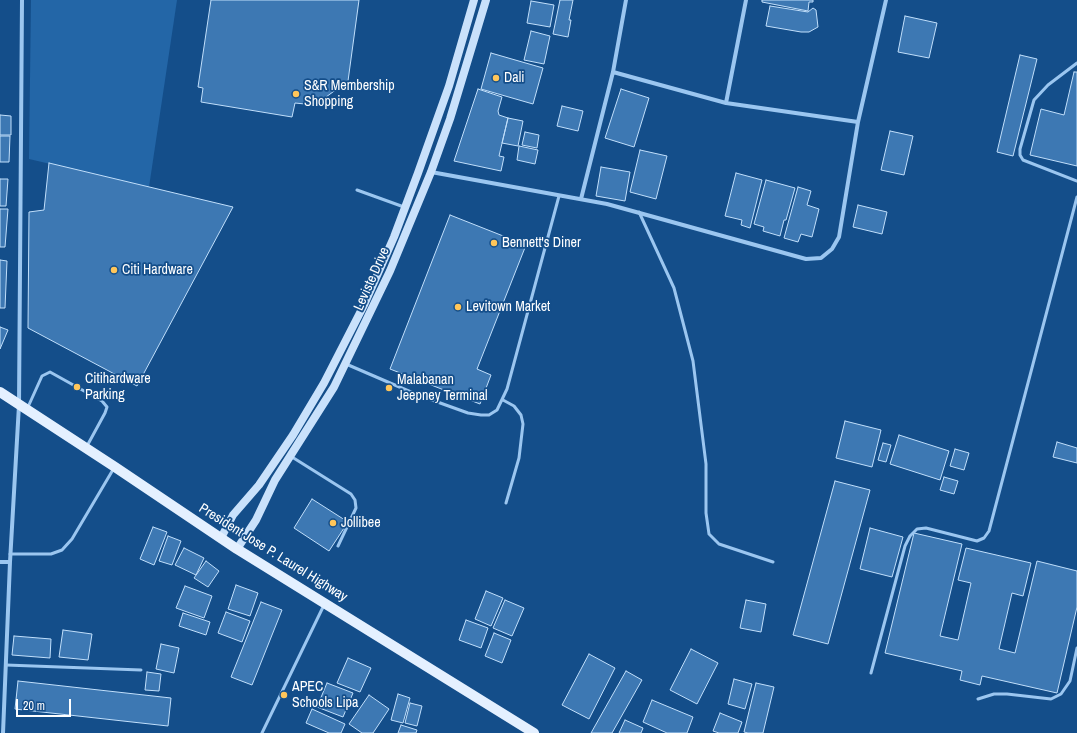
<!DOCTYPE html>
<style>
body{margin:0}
#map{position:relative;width:1077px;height:733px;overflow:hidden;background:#144e8a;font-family:"Archivo Narrow",sans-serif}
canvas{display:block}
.scale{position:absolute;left:16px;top:699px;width:55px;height:18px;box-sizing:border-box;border:2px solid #fff;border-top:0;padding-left:5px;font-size:12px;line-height:14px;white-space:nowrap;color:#fff;-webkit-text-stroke:3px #144e8a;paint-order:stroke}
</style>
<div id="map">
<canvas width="1077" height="733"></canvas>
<div class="scale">20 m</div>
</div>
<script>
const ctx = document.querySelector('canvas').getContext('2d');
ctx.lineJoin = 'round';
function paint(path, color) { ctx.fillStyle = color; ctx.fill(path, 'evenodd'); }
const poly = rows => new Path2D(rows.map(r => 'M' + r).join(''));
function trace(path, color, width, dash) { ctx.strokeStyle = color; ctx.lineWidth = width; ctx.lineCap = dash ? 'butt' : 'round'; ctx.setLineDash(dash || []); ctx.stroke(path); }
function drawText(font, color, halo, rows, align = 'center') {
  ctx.font = font + ' "Archivo Narrow",sans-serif'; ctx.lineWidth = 3.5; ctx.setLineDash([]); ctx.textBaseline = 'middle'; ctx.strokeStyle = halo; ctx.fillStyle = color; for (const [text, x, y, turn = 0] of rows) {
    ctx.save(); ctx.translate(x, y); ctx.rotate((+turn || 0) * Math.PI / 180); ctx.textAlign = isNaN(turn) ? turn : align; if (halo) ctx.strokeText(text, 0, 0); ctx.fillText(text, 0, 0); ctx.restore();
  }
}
paint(poly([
 [31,0,177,0,149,187,29,159]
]), '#2366a7');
const building = poly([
 [211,0,359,0,348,81,315,105,295,103,292,117,201,102,203,88,198,87,211,0],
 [560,0,573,0,569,20,571,20,568,37,553,34,560,0],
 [762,0,813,0,813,2,809,2,808,11,762,2,762,0],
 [531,1,554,5,550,27,527,23,531,1],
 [770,6,808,12,813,8,816,10,818,27,809,32,801,32,766,26,770,6],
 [905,16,937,23,929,58,898,52,905,16],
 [531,31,550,36,544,64,524,60,531,31],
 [491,53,543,68,533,104,481,89,491,53],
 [1020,55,1037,59,1013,156,997,152,1020,55],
 [1074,72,1077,72,1077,166,1030,155,1041,109,1064,115,1074,72],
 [478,89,502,97,498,111,499,115,508,118,499,156,504,157,501,171,454,161,478,89],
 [621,89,649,98,634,147,605,138,621,89],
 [562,106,583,111,578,131,557,126,562,106],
 [0,115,11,116,11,135,0,135,0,115],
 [508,118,523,121,518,146,502,143,508,118],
 [890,131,913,136,904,175,881,170,890,131],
 [525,132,539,135,537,148,522,145,525,132],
 [0,136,10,136,9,162,0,162,0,136],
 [519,146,538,150,535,164,517,160,519,146],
 [640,150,667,156,656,199,630,192,640,150],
 [49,163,233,207,137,386,28,328,29,212,44,210,49,163],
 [601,167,630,172,625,201,596,196,601,167],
 [736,173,762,180,750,228,741,225,742,220,725,216,736,173],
 [0,179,8,179,6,206,0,206,0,179],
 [766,180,795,188,786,220,784,220,780,236,763,231,764,227,754,224,766,180],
 [798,187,811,191,807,205,819,209,812,237,801,234,798,242,784,238,798,187],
 [858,205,887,212,882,234,853,227,858,205],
 [0,209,8,209,5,247,0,247,0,209],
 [450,215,526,245,477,369,491,375,480,404,390,369,450,215],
 [0,260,7,261,5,308,0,308,0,260],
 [0,327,8,330,0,349,0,327],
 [845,421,881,430,872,467,836,458,845,421],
 [899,435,949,451,940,480,890,464,899,435],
 [1057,442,1077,448,1077,463,1053,457,1057,442],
 [883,443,891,445,886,462,878,460,883,443],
 [955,449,969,453,964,470,950,466,955,449],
 [944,477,958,481,954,494,940,490,944,477],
 [835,481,870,490,828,644,793,635,835,481],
 [312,499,348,522,329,551,294,528,312,499],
 [153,527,167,532,154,565,140,559,153,527],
 [870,528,903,537,892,577,860,569,870,528],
 [914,533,962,544,940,636,958,640,971,583,958,580,966,548,1031,563,1023,596,1012,593,999,649,1015,653,1037,561,1077,571,1077,607,1057,693,982,676,980,685,960,680,962,671,885,653,914,533],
 [168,536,181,541,172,565,159,561,168,536],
 [184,548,204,558,196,575,175,565,184,548],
 [206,561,219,571,208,587,194,578,206,561],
 [236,585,258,593,250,616,228,609,236,585],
 [185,586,212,596,204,618,176,608,185,586],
 [486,591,503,598,491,626,475,619,486,591],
 [505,600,524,608,512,636,493,628,505,600],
 [746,600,766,604,761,632,740,628,746,600],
 [261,602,282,610,252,685,231,677,261,602],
 [226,612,250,621,242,642,218,633,226,612],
 [183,613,210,622,206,635,179,626,183,613],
 [466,620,488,628,481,648,459,640,466,620],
 [63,630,92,634,88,660,59,657,63,630],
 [494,633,511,640,502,663,485,656,494,633],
 [14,636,51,639,50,658,12,655,14,636],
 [161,644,179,648,174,673,156,669,161,644],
 [691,649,718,663,697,704,670,690,691,649],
 [589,654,615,668,589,719,562,705,589,654],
 [348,658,371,668,360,692,337,683,348,658],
 [626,671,642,680,612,733,591,733,626,671],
 [147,672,161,674,159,691,145,690,147,672],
 [734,679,752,684,745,709,728,704,734,679],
 [18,681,171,698,168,726,15,709,18,681],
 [327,683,353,693,343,717,317,707,327,683],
 [756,683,774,687,763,733,748,733,744,732,756,683],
 [398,694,410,698,403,723,391,720,398,694],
 [369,695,389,709,373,733,362,733,349,724,369,695],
 [652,700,693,717,687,733,667,733,643,722,652,700],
 [410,703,422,706,417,726,405,723,410,703],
 [312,709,345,724,341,733,329,733,306,723,312,709],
 [720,713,742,722,738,733,719,733,713,731,720,713],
 [625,720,643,728,641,733,619,733,625,720],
 [401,725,417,730,416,733,398,733,401,725]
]);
paint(building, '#3d78b3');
trace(building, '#c1dffb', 1);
trace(poly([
 [1077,63,1048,85,1034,100,1020,149,1020,155,1023,160,1077,181],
 [357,190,404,207],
 [639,212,674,288,693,361,706,464,706,513,709,534,719,544,773,562],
 [346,364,418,395,468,413,481,415,489,415,497,410,507,389,559,196],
 [503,400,514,406,521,415,523,424,519,458,506,503],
 [28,407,42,376,50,372,102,401,107,407,105,413,87,446],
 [292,457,351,494,355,500,356,508,338,546],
 [10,554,51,554,62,550,72,539,114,468],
 [6,665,141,670],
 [871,673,905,546,910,536,917,529,926,528,977,541,984,538,989,531,1077,197],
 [978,699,994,694,1007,694,1051,699,1061,694,1070,681,1077,648],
 [262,733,324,605]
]), '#9bc6f0', 3);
trace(poly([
 [613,72,726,103,858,122],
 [726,103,746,0],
 [431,172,607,204,806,259,821,258,832,249,839,237,858,122,886,0],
 [581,199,613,72,626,0],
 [0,562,10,562],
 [3,733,10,562,19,405,22,0]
]), '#9bc6f0', 4);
trace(poly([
 [221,538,233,515,259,485,293,435,324,383,364,305,394,237,418,173,449,86,474,0],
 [237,549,256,520,275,480,334,387,390,271,431,172,450,119,486,0]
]), '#c9e1fb', 8);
trace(poly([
 [0,392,115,467,237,549,534,733]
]), '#e4f0ff', 10);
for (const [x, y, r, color] of [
 [496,78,4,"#ffc65a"],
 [296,94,4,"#ffc65a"],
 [494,243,4,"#ffc65a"],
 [114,270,4,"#ffc65a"],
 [458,307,4,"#ffc65a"],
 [77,387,4,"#ffc65a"],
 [389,388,4,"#ffc65a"],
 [333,523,4,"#ffc65a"],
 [284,695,4,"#ffc65a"]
]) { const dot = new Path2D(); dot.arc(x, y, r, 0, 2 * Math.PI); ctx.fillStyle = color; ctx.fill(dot); trace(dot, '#144e8a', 1.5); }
drawText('14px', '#fff', '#144e8a', [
 ["Dali",504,78],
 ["S&R Membership",304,86],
 ["Shopping",304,102],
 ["Bennett's Diner",502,243],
 ["Citi Hardware",122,270],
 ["Levitown Market",466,307],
 ["Citihardware",85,379],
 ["Parking",85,395],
 ["Malabanan",397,380],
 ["Jeepney Terminal",397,396],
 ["Jollibee",341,523],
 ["APEC",292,687],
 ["Schools Lipa",292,703]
], 'left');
drawText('14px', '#fff', '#144e8a', [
 ["Leviste Drive",372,279,-66],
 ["President Jose P. Laurel Highway",273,553,32]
]);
</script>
